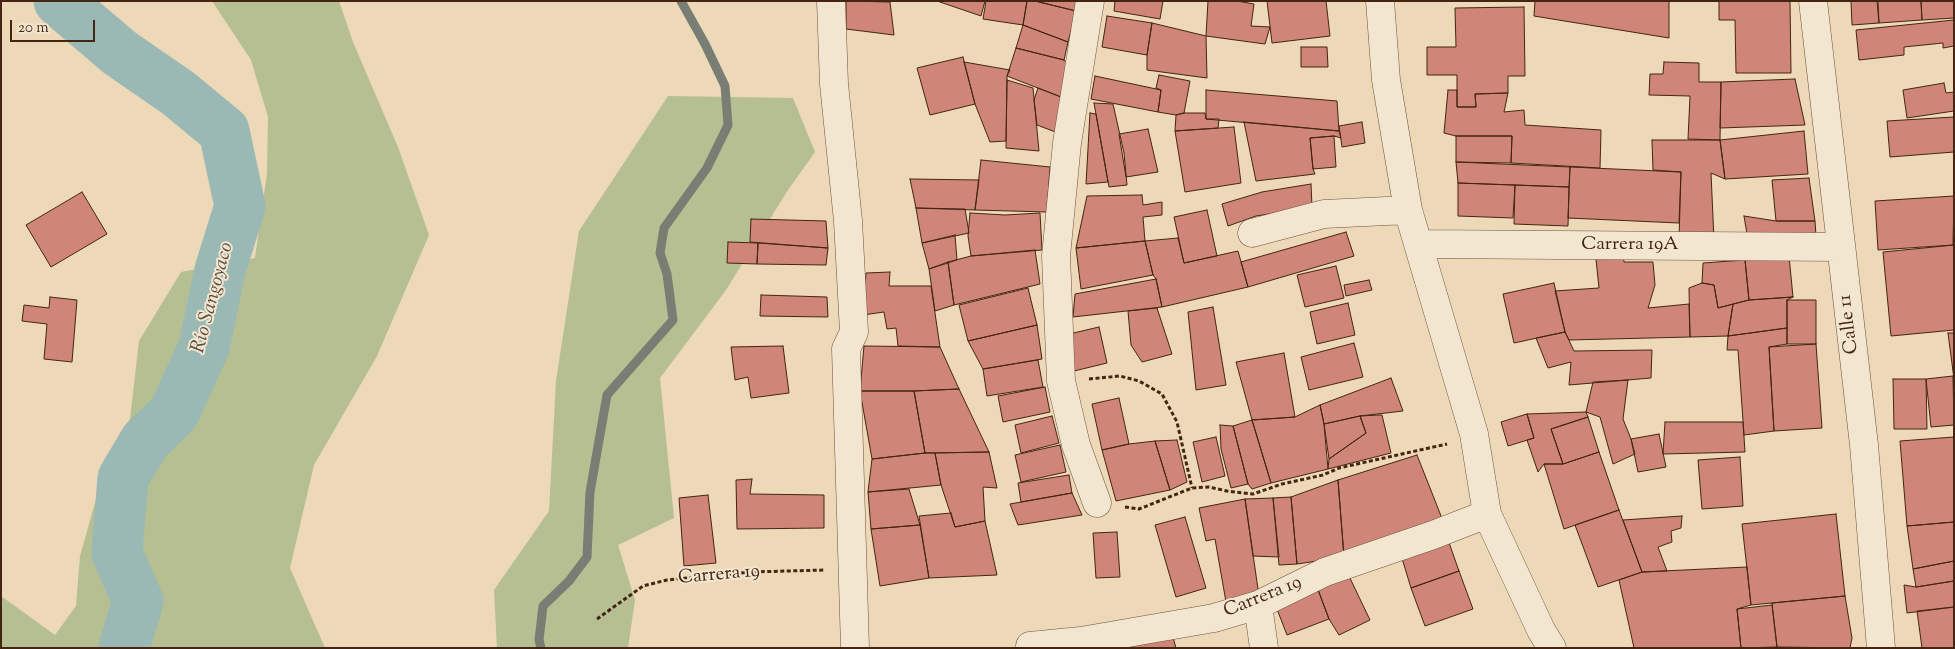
<!DOCTYPE html>
<meta charset="utf-8">
<style>
body{margin:0}
#map{position:relative;width:1955px;height:649px;overflow:hidden;background:#edd8b8;font-family:"Sorts Mill Goudy",serif}
canvas{display:block}
.frame{position:absolute;inset:0;border:2px solid #442511;pointer-events:none}
.scale{position:absolute;left:10px;top:20px;width:85px;height:22px;box-sizing:border-box;border:2px solid #442511;border-top:0;padding-left:6px;font-size:15px;line-height:18px;white-space:nowrap;color:#442511;-webkit-text-stroke:4px #f3e6d1;paint-order:stroke}
</style>
<div id="map">
<canvas width="1955" height="649"></canvas>
<div class="frame"></div>
<div class="scale">20 m</div>
</div>
<script>
const ctx = document.querySelector('canvas').getContext('2d');
ctx.lineJoin = 'round';
function paint(path, color) { ctx.fillStyle = color; ctx.fill(path, 'evenodd'); }
const poly = rows => new Path2D(rows.map(r => 'M' + r).join(''));
function trace(path, color, width, dash) { ctx.strokeStyle = color; ctx.lineWidth = width; ctx.lineCap = dash ? 'butt' : 'round'; ctx.setLineDash(dash || []); ctx.stroke(path); }
function drawText(font, color, halo, rows, align = 'center') {
  ctx.font = font + ' "Sorts Mill Goudy",serif'; ctx.lineWidth = 4; ctx.setLineDash([]); ctx.textBaseline = 'middle'; ctx.strokeStyle = halo; ctx.fillStyle = color; for (const [text, x, y, turn = 0] of rows) {
    ctx.save(); ctx.translate(x, y); ctx.rotate((+turn || 0) * Math.PI / 180); ctx.textAlign = isNaN(turn) ? turn : align; if (halo) ctx.strokeText(text, 0, 0); ctx.fillText(text, 0, 0); ctx.restore();
  }
}
paint(poly([
 [212,1,339,1,353,42,398,147,429,235,377,356,314,465,290,568,325,648,1,648,1,596,55,635,76,606,80,556,109,453,130,419,139,341,181,272,255,258,267,173,268,117,251,60],
 [668,96,793,98,815,152,788,190,726,290,660,378,674,518,618,545,635,600,628,648,497,648,494,590,549,511,556,381,579,231]
]), '#b5bf92');
trace(poly([
 [541,648,539,640,543,606,569,581,587,557,590,492,607,395,673,320,667,274,660,253,664,228,707,168,728,125,725,86,705,44,681,1]
]), '#787e73', 9);
trace(poly([
 [59,1,120,53,178,93,224,131,240,206,220,270,204,347,174,413,145,441,123,478,117,553,138,601,124,648]
]), '#9ab9b5', 51);
const building = poly([
 [846,1,890,2,894,35,846,29,846,1],
 [937,1,985,1,981,16,937,1],
 [986,1,1027,1,1023,25,983,19,986,1],
 [1027,1,1035,1,1076,11,1068,42,1023,25,1027,1],
 [1035,1,1078,1,1076,11,1035,1],
 [1115,1,1163,1,1160,19,1114,11,1115,1],
 [1208,1,1237,1,1254,4,1251,26,1270,27,1265,44,1206,36,1208,1],
 [1267,1,1326,1,1330,36,1272,43,1267,1],
 [1535,1,1669,1,1669,38,1534,16,1535,1],
 [1719,1,1790,1,1791,73,1736,73,1735,20,1719,20,1719,1],
 [1851,1,1877,1,1879,23,1852,25,1851,1],
 [1878,1,1921,1,1922,20,1879,23,1878,1],
 [1921,1,1954,1,1954,18,1922,20,1921,1],
 [1524,7,1525,76,1508,76,1508,93,1475,94,1476,107,1457,107,1457,75,1427,75,1427,47,1456,47,1455,8,1524,7],
 [1107,16,1152,23,1147,55,1102,47,1107,16],
 [1954,20,1954,46,1943,48,1943,43,1904,47,1904,55,1859,60,1856,30,1954,20],
 [1152,23,1206,36,1207,78,1147,70,1147,55,1152,23],
 [1023,25,1068,42,1064,60,1016,48,1023,25],
 [1301,47,1327,47,1328,67,1301,67,1301,47],
 [1016,48,1064,60,1067,63,1061,97,1007,76,1016,48],
 [963,57,975,104,930,115,917,68,963,57],
 [964,62,1010,70,1007,76,1006,141,990,142,975,104,964,62],
 [1664,62,1699,63,1699,82,1721,82,1720,140,1688,139,1690,96,1649,95,1650,74,1663,74,1664,62],
 [1159,75,1190,81,1184,113,1176,115,1158,112,1161,90,1156,88,1159,75],
 [1095,76,1161,90,1158,112,1091,99,1095,76],
 [1795,79,1805,125,1720,128,1721,82,1795,79],
 [1007,80,1033,88,1039,151,1006,148,1007,80],
 [1944,83,1946,93,1954,92,1954,111,1907,118,1903,90,1944,83],
 [1038,88,1061,97,1058,133,1037,125,1034,100,1038,88],
 [1206,90,1337,101,1339,131,1206,119,1206,90],
 [1448,90,1457,90,1457,107,1476,107,1475,94,1508,93,1504,112,1524,110,1525,125,1601,130,1600,168,1511,163,1512,136,1456,136,1444,133,1448,90],
 [1094,103,1113,104,1124,153,1127,185,1109,187,1094,103],
 [1090,113,1096,114,1108,182,1086,184,1090,113],
 [1184,113,1205,113,1206,119,1219,119,1218,128,1175,131,1176,115,1184,113],
 [1954,117,1954,152,1890,157,1887,121,1954,117],
 [1244,122,1339,131,1341,138,1334,136,1310,138,1313,169,1315,174,1256,181,1244,122],
 [1362,122,1365,143,1342,147,1339,126,1362,122],
 [1234,127,1241,183,1185,192,1175,131,1234,127],
 [1148,129,1158,172,1126,177,1119,134,1148,129],
 [1804,131,1808,174,1725,179,1720,140,1804,131],
 [1334,136,1336,167,1313,169,1310,138,1334,136],
 [1456,136,1512,136,1511,163,1456,162,1456,136],
 [1652,140,1720,140,1725,179,1711,173,1714,240,1679,239,1681,172,1653,170,1652,140],
 [981,160,1050,167,1047,212,975,210,981,160],
 [1456,162,1570,167,1569,187,1458,183,1456,162],
 [1570,167,1681,172,1679,223,1568,218,1570,167],
 [1809,178,1815,221,1776,221,1772,180,1809,178],
 [910,179,979,180,975,210,916,208,910,179],
 [1458,183,1515,185,1513,218,1458,216,1458,183],
 [1311,184,1312,207,1256,216,1228,226,1222,204,1262,192,1311,184],
 [1515,185,1569,187,1568,226,1514,224,1515,185],
 [82,192,107,234,51,267,26,225,82,192],
 [1142,195,1143,205,1162,202,1162,215,1143,217,1145,241,1076,248,1087,196,1142,195],
 [1954,196,1953,245,1878,250,1875,201,1954,196],
 [916,208,965,209,969,233,922,243,916,208],
 [1207,210,1217,256,1184,263,1174,217,1207,210],
 [970,213,1005,215,1040,213,1042,250,971,256,968,236,970,213],
 [1744,216,1776,221,1815,221,1816,236,1748,240,1744,216],
 [751,219,826,221,828,248,750,242,751,219],
 [1346,232,1354,256,1248,287,1241,262,1346,232],
 [955,235,957,260,929,269,922,243,955,235],
 [1178,238,1184,263,1238,251,1248,287,1162,307,1156,279,1153,275,1145,241,1178,238],
 [1145,241,1153,275,1081,289,1076,248,1145,241],
 [728,242,758,243,757,264,727,263,728,242],
 [758,243,828,248,826,265,757,264,758,243],
 [1954,245,1954,330,1891,336,1883,252,1954,245],
 [1035,250,1040,284,954,305,948,262,971,256,1035,250],
 [1595,250,1623,250,1624,262,1653,262,1655,285,1648,308,1689,304,1690,337,1569,340,1565,332,1555,291,1599,288,1595,250],
 [1789,256,1793,297,1749,300,1745,260,1789,256],
 [1745,260,1749,300,1718,308,1714,285,1702,283,1703,263,1745,260],
 [948,262,954,305,935,311,929,269,948,262],
 [1336,266,1344,298,1305,307,1297,275,1336,266],
 [890,272,889,286,931,286,940,347,898,346,896,328,887,329,884,312,863,315,866,273,890,272],
 [1156,279,1162,307,1073,317,1075,294,1156,279],
 [1369,280,1372,290,1346,296,1344,285,1369,280],
 [1554,283,1565,332,1514,343,1503,294,1554,283],
 [1702,283,1714,285,1718,308,1733,304,1728,336,1690,337,1689,288,1702,283],
 [1028,288,1037,325,968,341,959,305,1028,288],
 [761,295,827,297,828,317,760,316,761,295],
 [50,297,77,300,72,362,44,359,47,324,22,321,24,305,49,308,50,297],
 [1793,297,1787,300,1787,328,1728,336,1733,304,1749,300,1793,297],
 [1787,300,1816,300,1816,344,1787,344,1787,300],
 [1348,303,1355,335,1317,344,1310,312,1348,303],
 [1213,307,1226,385,1196,390,1188,312,1213,307],
 [1157,308,1172,354,1142,362,1131,345,1128,311,1157,308],
 [1037,325,1042,359,983,369,968,341,1037,325],
 [1099,327,1107,363,1074,371,1065,335,1099,327],
 [1787,328,1787,344,1769,347,1774,431,1744,435,1738,350,1727,350,1728,336,1787,328],
 [1565,332,1574,351,1652,350,1651,378,1569,385,1571,362,1548,368,1536,338,1565,332],
 [1948,333,1954,333,1954,379,1948,333],
 [1354,343,1363,377,1309,390,1301,357,1354,343],
 [1816,344,1822,428,1774,431,1769,347,1816,344],
 [783,346,789,393,751,398,748,377,735,380,731,347,783,346],
 [864,346,940,347,959,389,914,391,860,391,864,346],
 [1284,353,1295,417,1252,420,1236,362,1284,353],
 [1038,360,1043,387,987,396,983,369,1038,360],
 [1953,376,1954,425,1931,427,1926,379,1953,376],
 [1391,378,1403,411,1360,416,1324,424,1320,405,1391,378],
 [1893,379,1926,379,1927,429,1894,429,1893,379],
 [1628,380,1623,419,1631,439,1635,454,1613,464,1600,417,1586,412,1593,382,1628,380],
 [1045,387,1050,412,1003,422,998,396,1045,387],
 [959,389,989,452,925,453,914,391,959,389],
 [860,391,914,391,925,453,872,459,860,391],
 [1119,398,1129,444,1102,450,1092,404,1119,398],
 [1320,405,1324,424,1328,469,1271,483,1252,420,1295,417,1320,405],
 [1586,412,1588,417,1551,429,1563,464,1544,464,1538,472,1527,440,1534,438,1527,414,1586,412],
 [1527,414,1534,438,1508,446,1501,422,1527,414],
 [1379,415,1382,415,1391,453,1328,469,1329,459,1366,433,1360,416,1379,415],
 [1052,416,1059,443,1021,453,1015,425,1052,416],
 [1360,416,1366,433,1329,459,1324,424,1360,416],
 [1588,417,1599,452,1563,464,1551,429,1588,417],
 [1252,420,1271,483,1252,489,1248,484,1233,426,1252,420],
 [1665,422,1743,422,1745,452,1663,454,1665,422],
 [1220,425,1233,426,1248,484,1231,488,1221,449,1220,425],
 [1659,434,1666,467,1638,472,1631,439,1659,434],
 [1216,437,1225,476,1202,482,1193,442,1216,437],
 [1954,437,1954,522,1907,526,1900,441,1954,437],
 [1177,440,1187,482,1170,490,1155,441,1177,440],
 [1155,441,1170,490,1116,501,1102,450,1129,444,1155,441],
 [1060,445,1066,472,1021,482,1015,455,1060,445],
 [989,452,997,488,983,487,985,521,955,527,941,485,935,453,989,452],
 [1599,452,1619,510,1564,529,1544,464,1563,464,1599,452],
 [925,453,935,453,941,485,868,492,872,459,925,453],
 [1417,455,1445,526,1344,557,1338,480,1417,455],
 [1740,457,1743,506,1702,509,1698,460,1740,457],
 [1069,475,1072,493,1021,502,1018,483,1069,475],
 [752,479,750,494,824,495,824,528,737,529,736,480,752,479],
 [1338,480,1344,557,1297,564,1291,497,1338,480],
 [909,489,920,525,871,529,868,492,909,489],
 [1072,493,1082,515,1018,525,1010,504,1072,493],
 [708,495,716,563,684,566,679,498,708,495],
 [1291,497,1297,564,1279,565,1273,498,1291,497],
 [1273,498,1279,557,1253,556,1245,499,1273,498],
 [1245,499,1259,596,1226,602,1215,539,1206,541,1199,508,1245,499],
 [1619,510,1642,572,1598,587,1575,525,1619,510],
 [951,513,955,527,985,521,997,575,929,578,919,516,951,513],
 [1836,514,1845,596,1751,605,1742,524,1836,514],
 [1682,516,1681,528,1671,531,1672,542,1658,547,1667,571,1642,572,1623,520,1682,516],
 [1185,517,1206,588,1176,597,1155,525,1185,517],
 [1954,522,1954,561,1913,569,1907,526,1954,522],
 [920,525,929,578,880,586,871,529,920,525],
 [1117,532,1120,577,1096,578,1093,533,1117,532],
 [1447,537,1459,571,1411,588,1401,555,1447,537],
 [1954,561,1954,581,1916,587,1913,569,1954,561],
 [1747,567,1751,605,1737,609,1741,648,1634,648,1619,580,1642,572,1747,567],
 [1459,571,1473,609,1425,626,1411,588,1459,571],
 [1348,574,1370,620,1339,635,1329,619,1317,587,1348,574],
 [1954,581,1954,607,1907,613,1904,585,1916,587,1954,581],
 [1317,587,1329,619,1287,635,1275,604,1317,587],
 [1845,596,1852,638,1850,648,1777,647,1772,603,1845,596],
 [1772,605,1777,647,1741,648,1737,609,1772,605],
 [1954,607,1954,648,1922,648,1917,611,1954,607],
 [1171,630,1176,648,1129,648,1126,639,1171,630]
]);
paint(building, '#cf8577');
trace(building, '#442511', 1);
const minor = poly([
 [831,1,834,84,848,221,854,332,846,349,855,648],
 [1090,1,1067,143,1056,256,1061,381,1076,445,1097,503],
 [1380,1,1386,80,1408,210,1474,434,1487,514,1541,630,1552,648],
 [1813,1,1864,445,1881,648],
 [1252,233,1324,214,1408,210],
 [1419,244,1841,247],
 [1258,605,1264,648],
 [1030,646,1081,641,1214,618,1258,605,1325,572,1433,535,1487,514]
]);
trace(minor, '#6e523b', 29);
trace(poly([
 [1089,379,1120,376,1139,381,1162,394,1177,422,1192,488],
 [1125,507,1139,509,1192,488,1209,487,1227,491,1253,494,1282,484,1323,475,1339,468,1447,444],
 [597,619,643,586,667,580,751,572,824,570]
]), '#442511', 3, [4, 2.5]);
trace(minor, '#f3e6d1', 28);
drawText('19px', '#442511', '#f3e6d1', [
 ["Carrera 19A",1630,246],
 ["Calle 11",1850,324,-97],
 ["Carrera 19",719,576,-5],
 ["Carrera 19",1263,598,-22]
]);
drawText('italic 20px', '#5a4a3a', '#f3e6d1', [
 ["Río Sangoyaco",214,298,-75]
]);
</script>
